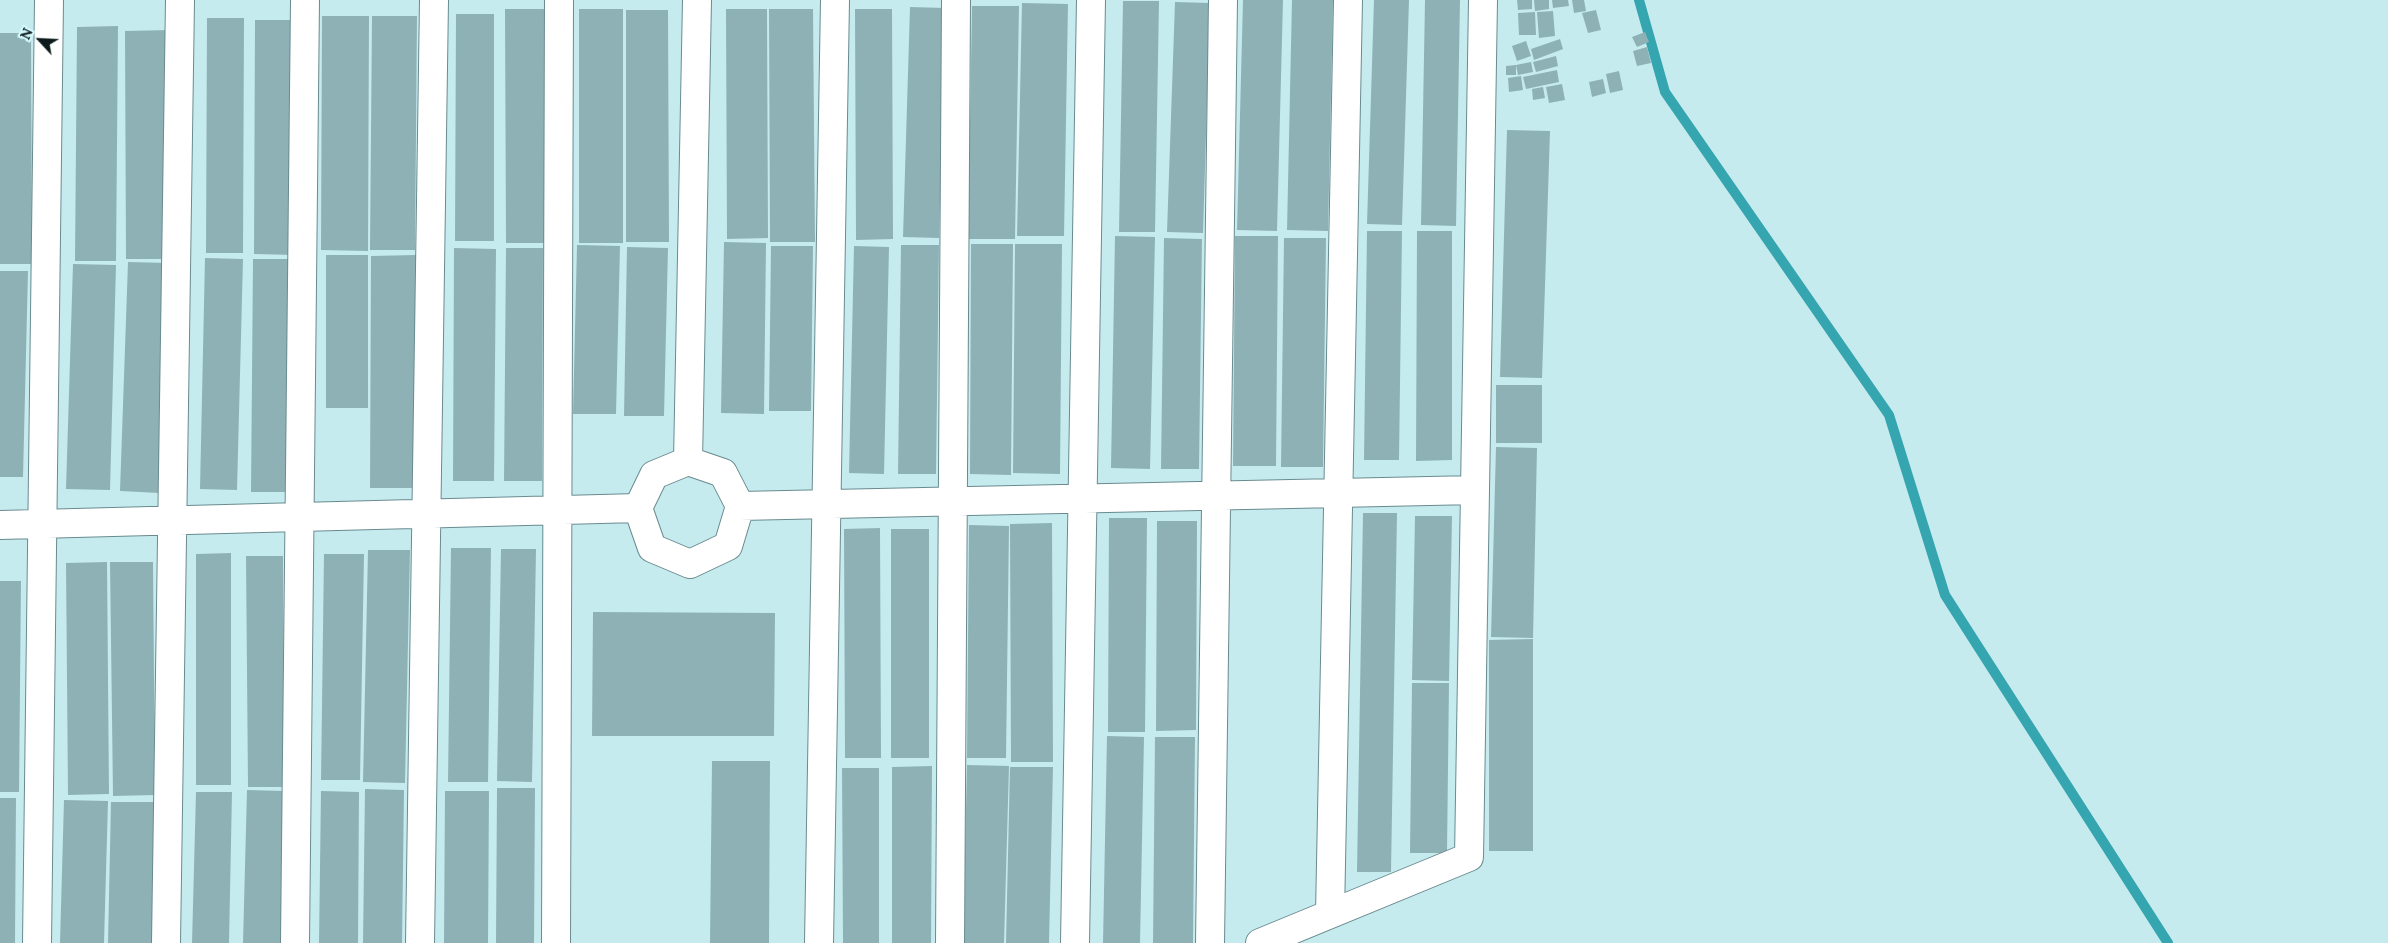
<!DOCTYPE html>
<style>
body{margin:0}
#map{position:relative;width:2388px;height:943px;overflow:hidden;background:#c6ebef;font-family:Lora,serif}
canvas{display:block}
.north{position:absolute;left:15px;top:15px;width:50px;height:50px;-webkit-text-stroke:4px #d3f9fd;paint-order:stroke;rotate:295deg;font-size:14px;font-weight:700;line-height:20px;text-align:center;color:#0c1a1b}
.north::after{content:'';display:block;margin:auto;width:18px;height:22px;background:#0c1a1b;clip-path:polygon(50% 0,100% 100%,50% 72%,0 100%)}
</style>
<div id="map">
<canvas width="2388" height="943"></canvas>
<div class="north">N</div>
</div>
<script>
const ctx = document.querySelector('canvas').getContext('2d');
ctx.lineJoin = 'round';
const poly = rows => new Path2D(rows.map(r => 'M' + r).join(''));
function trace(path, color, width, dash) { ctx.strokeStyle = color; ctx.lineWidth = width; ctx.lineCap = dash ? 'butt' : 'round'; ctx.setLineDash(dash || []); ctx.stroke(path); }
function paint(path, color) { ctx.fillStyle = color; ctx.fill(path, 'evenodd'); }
trace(poly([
 [1639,0,1665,92,1889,415,1945,595,2168,943]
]), '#35a5b0', 10);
paint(poly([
 [1243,0,1283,0,1277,231,1237,230],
 [1292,0,1333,0,1328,231,1287,230],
 [1374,0,1409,0,1402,225,1367,224],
 [1425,0,1460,0,1456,226,1421,225],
 [1517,0,1532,0,1532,9,1518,10],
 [1534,0,1549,0,1549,9,1535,11],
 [1552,0,1568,0,1569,6,1553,8],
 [1572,0,1584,0,1586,11,1574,13],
 [1123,1,1159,1,1155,232,1119,232],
 [1175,2,1210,3,1203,233,1167,232],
 [1022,3,1068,4,1064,236,1017,236],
 [972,6,1019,6,1015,239,968,239],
 [910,7,945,8,939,238,903,237],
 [505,9,544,9,545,243,506,243],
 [579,9,623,9,623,243,579,243],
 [726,9,767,9,768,238,727,239],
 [769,9,813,9,815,242,770,242],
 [855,9,892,9,893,239,856,240],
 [626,10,668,10,669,242,626,242],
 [1596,10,1601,30,1588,33,1582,13],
 [1553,11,1555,36,1539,38,1537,12],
 [1535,12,1536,35,1519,35,1518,13],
 [456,14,494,14,494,241,455,241],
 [322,16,369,16,368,251,321,250],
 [372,16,417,16,415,250,370,250],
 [207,18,244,18,243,253,206,253],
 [255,20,297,20,295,255,254,254],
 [118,26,116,261,75,261,77,27],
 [170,30,170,259,126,259,125,31],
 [1645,32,1649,42,1637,47,1632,37],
 [0,33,31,33,32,264,0,264],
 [1560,39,1563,49,1534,60,1531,49],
 [1526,41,1531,56,1517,61,1512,46],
 [1647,47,1651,63,1637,66,1633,51],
 [1556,56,1558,66,1536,72,1533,62],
 [1531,62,1533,72,1518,75,1516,65],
 [1516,65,1516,75,1506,75,1506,66],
 [1557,70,1559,82,1526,89,1523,77],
 [1619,71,1623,90,1610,93,1606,74],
 [1521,76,1523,90,1509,92,1508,78],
 [1603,79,1606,93,1592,97,1589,82],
 [1562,84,1565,100,1549,103,1546,87],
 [1543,87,1545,98,1533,100,1532,89],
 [1507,130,1550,131,1542,378,1500,377],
 [1367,231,1402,231,1399,460,1364,460],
 [1417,231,1452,231,1452,460,1416,461],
 [1115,236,1155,237,1150,469,1111,468],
 [1235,236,1278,236,1276,466,1233,466],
 [1164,238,1202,239,1199,469,1161,469],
 [1284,238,1326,238,1323,467,1281,467],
 [724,242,766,243,764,414,721,413],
 [971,244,1013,244,1011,475,970,474],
 [1015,244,1062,244,1060,474,1013,473],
 [577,245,620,246,616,414,573,414],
 [901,245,939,245,936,474,898,474],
 [771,246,813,246,811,411,769,411],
 [854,246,889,247,884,474,849,473],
 [627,247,668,248,664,416,624,416],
 [454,248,496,249,494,481,453,481],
 [506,248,543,248,542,481,504,481],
 [326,255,368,255,368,408,326,408],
 [416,255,415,488,370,488,371,256],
 [205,258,243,259,237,490,200,489],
 [253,259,294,259,292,492,251,492],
 [128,262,167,263,159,493,120,491],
 [73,264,116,265,110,490,66,489],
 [0,271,28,271,23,477,0,477],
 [1496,385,1542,385,1542,443,1496,443],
 [1496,447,1537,448,1533,638,1491,637],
 [1363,513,1397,513,1391,872,1357,872],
 [1415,516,1452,516,1449,681,1412,680],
 [1109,518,1147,518,1145,732,1108,732],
 [1157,521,1197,521,1196,730,1156,731],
 [1052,523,1053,762,1011,762,1010,524],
 [969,525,1009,526,1006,758,967,758],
 [880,528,881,758,845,758,844,529],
 [891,529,929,529,929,758,891,758],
 [451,548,491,548,488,782,448,782],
 [501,549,536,549,532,782,497,781],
 [368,550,410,550,405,783,363,782],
 [231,553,231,785,196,785,196,554],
 [324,554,364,554,360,780,321,780],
 [246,556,283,556,284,787,248,787],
 [107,562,109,794,68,795,66,563],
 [110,562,153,562,155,795,113,796],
 [0,581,21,581,19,792,0,792],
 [593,612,775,613,774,736,592,736],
 [1533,639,1533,851,1489,851,1489,640],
 [1412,683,1449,683,1447,853,1410,853],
 [1107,736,1144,737,1140,943,1103,943],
 [1155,737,1195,737,1193,943,1153,943],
 [712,761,770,761,769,943,710,943],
 [967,765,1009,766,1004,943,963,943],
 [932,766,931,943,892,943,892,767],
 [1010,767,1053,767,1049,943,1006,943],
 [842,768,879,768,879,943,843,943],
 [497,788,535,788,534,943,496,943],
 [365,789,404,790,402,943,363,943],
 [247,790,285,791,281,943,243,943],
 [321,791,359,792,358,943,319,943],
 [445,791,489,791,488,943,444,943],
 [196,792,232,792,229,943,192,943],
 [0,798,16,798,15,943,0,943],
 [64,800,108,801,104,943,60,943],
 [111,802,155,802,152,943,108,943]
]), '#8eb1b5');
const street = poly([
 [688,461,697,0],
 [688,461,723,473,740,506,728,546,690,564,652,548,638,508,654,475,688,461],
 [740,506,1475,490],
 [0,525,638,508],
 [1330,914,1348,0],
 [37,943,49,0],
 [166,943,180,0],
 [295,943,305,0],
 [420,943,434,0],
 [556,943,559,0],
 [819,943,835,0],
 [950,943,956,0],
 [1075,943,1091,0],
 [1210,943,1223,0],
 [1260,943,1469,857,1483,0]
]);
trace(street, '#698b8f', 30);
trace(street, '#fff', 28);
</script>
